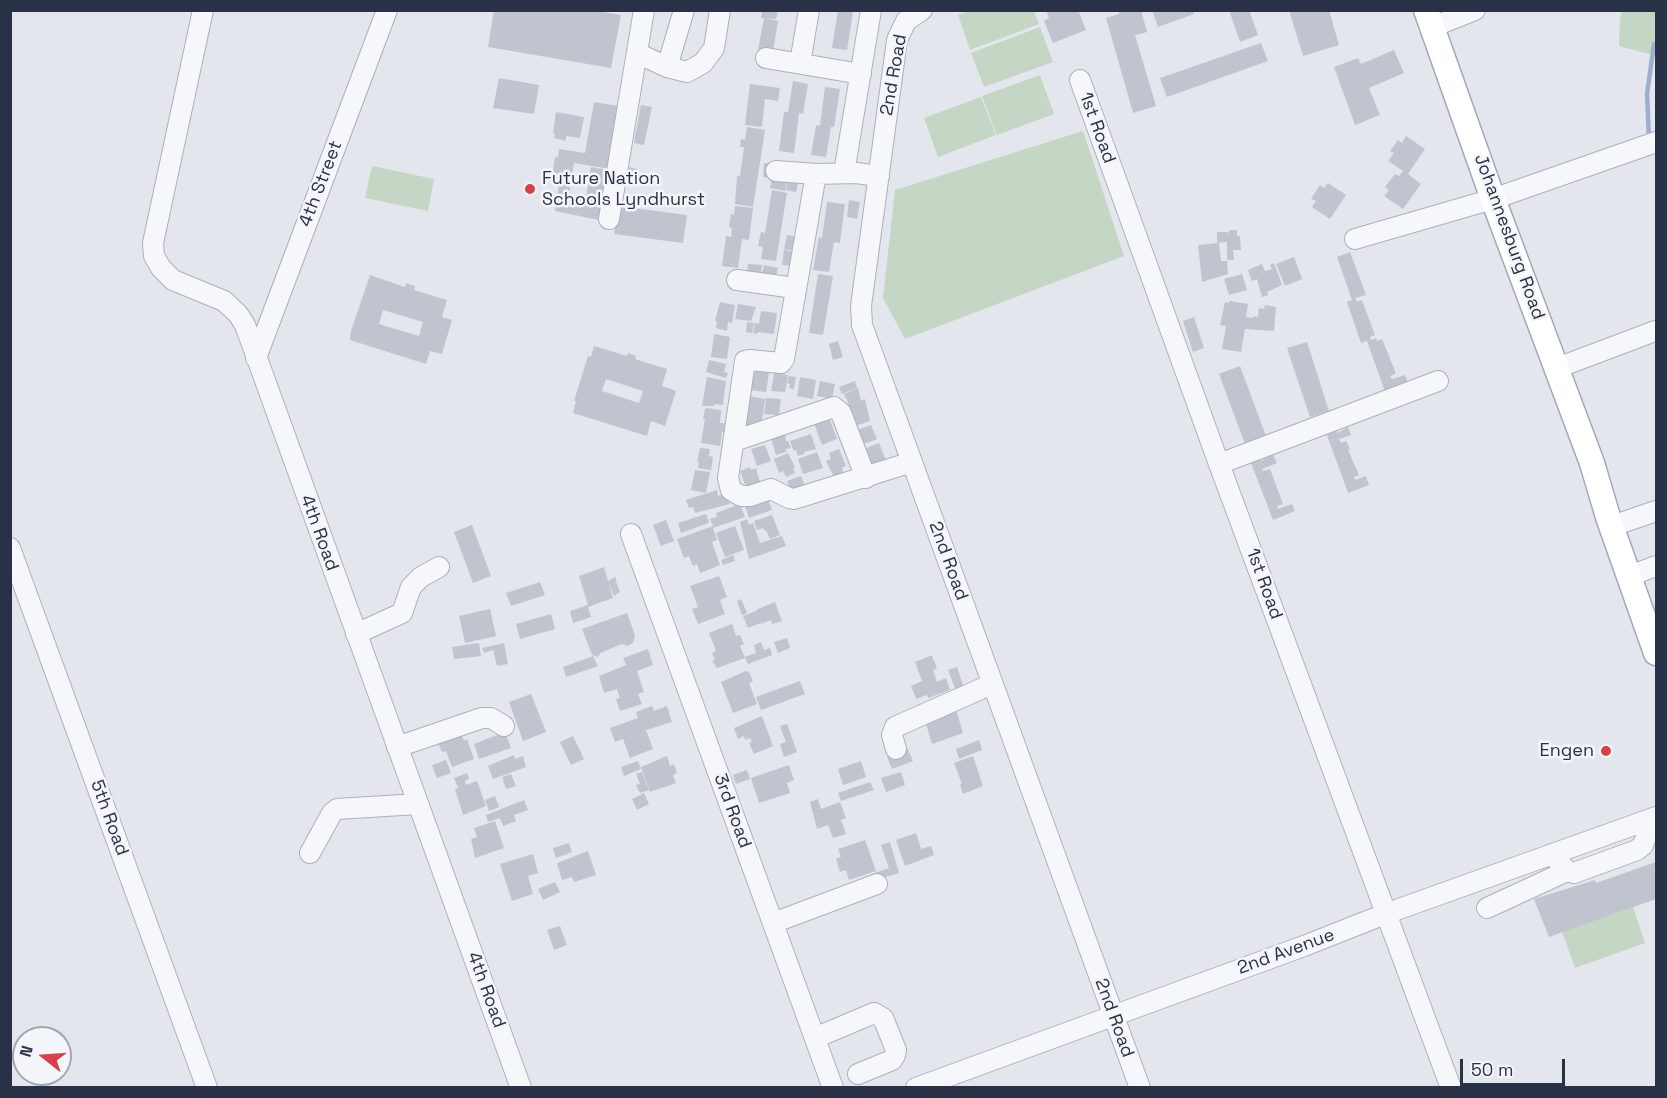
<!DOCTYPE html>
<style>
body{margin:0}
#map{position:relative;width:1667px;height:1098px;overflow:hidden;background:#e3e6ec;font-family:"Space Grotesk",sans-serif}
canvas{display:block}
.frame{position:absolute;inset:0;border:12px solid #293146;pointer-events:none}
.north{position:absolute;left:12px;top:1026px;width:60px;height:60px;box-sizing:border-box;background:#f3f5f9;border:2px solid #a2a7b1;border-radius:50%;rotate:287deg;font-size:16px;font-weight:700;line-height:24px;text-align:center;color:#293146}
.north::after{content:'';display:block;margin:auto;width:21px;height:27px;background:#d84149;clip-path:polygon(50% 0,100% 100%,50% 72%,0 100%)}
.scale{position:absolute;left:1460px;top:1059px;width:105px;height:27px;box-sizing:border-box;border:3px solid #293146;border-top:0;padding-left:8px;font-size:18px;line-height:21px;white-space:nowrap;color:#293146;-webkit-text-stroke:4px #f3f5f9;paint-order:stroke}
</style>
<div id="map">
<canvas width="1667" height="1098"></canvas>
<div class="frame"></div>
<div class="north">N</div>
<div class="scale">50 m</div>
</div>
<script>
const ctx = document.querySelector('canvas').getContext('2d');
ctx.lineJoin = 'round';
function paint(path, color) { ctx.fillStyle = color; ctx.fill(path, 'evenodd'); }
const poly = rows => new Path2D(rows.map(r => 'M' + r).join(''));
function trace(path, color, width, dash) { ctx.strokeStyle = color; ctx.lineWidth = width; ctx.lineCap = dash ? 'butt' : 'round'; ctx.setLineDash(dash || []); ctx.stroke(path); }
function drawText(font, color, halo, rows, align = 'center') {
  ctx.font = font + ' "Space Grotesk",sans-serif'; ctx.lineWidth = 5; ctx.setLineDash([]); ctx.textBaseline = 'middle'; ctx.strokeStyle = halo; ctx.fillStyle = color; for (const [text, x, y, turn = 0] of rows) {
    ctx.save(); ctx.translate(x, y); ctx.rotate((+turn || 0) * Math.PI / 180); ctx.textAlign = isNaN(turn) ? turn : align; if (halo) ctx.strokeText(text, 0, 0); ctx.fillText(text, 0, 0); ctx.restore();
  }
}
paint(poly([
 [971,10,1034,11,1039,24,970,50,958,15],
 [1622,11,1656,11,1656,56,1619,46,1620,18],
 [1040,27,1053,62,984,87,971,53],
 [1040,75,1054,114,997,135,982,96],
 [981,97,996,135,938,157,924,118],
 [1083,131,1124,256,905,339,883,298,895,190],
 [372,166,434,179,428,211,365,198],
 [1633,907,1645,943,1575,968,1562,932]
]), '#c6d6c4');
trace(poly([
 [1649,138,1647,94,1654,44]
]), '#9cafce', 4.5);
paint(poly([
 [494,10,591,10,621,15,611,68,488,47],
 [762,10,778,10,776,19,761,18],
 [838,10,853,12,847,50,832,48],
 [1046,10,1078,10,1086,30,1053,43,1044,21,1049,18],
 [1121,10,1141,10,1147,32,1135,35,1156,106,1133,113,1106,18,1119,14,1119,11],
 [1152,10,1193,10,1194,14,1158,27],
 [1229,10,1249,10,1258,35,1240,42],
 [1289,10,1329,10,1339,45,1303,56],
 [764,18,778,21,773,52,758,50],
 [1261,43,1268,61,1167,97,1160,78],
 [1394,50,1404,73,1369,88,1380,115,1355,125,1334,67,1358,58,1361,64],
 [499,78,539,85,534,114,493,108],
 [793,81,808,84,803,114,799,113,794,153,779,151,784,112,788,112],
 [750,84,780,88,778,101,765,99,762,127,745,125],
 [825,87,840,89,834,127,831,127,826,157,811,155,816,125,820,126],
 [594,102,618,106,611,169,574,163,569,195,586,198,591,167,608,170,599,220,555,211,560,178,552,176,555,157,558,158,559,149,585,153],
 [641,105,652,107,644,145,634,143],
 [556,112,584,117,580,138,566,136,566,141,554,138,555,134,553,134],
 [747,127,765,130,753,207,735,204,737,176,740,176,744,147,740,147,741,139,745,140],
 [1406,136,1425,149,1408,174,1421,184,1403,209,1384,196,1389,190,1385,187,1395,174,1399,176,1403,171,1388,161,1394,153,1390,151,1398,140,1402,143],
 [764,163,773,164,771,178,763,177],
 [628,167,638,169,635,185,625,183],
 [772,178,787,182,785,191,770,188],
 [788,181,798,183,796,192,786,190],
 [1328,183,1346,195,1330,219,1312,207,1316,201,1311,199,1320,185,1324,188],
 [772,190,787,193,776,261,761,259,763,247,758,246,761,232,765,233],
 [849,200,860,202,857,219,847,217],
 [827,202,845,204,840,243,834,242,829,272,813,270,819,237,822,238],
 [618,206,687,215,683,243,614,234],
 [735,206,753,208,749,240,742,239,738,268,722,266,726,236,731,237,732,228,729,227,731,214,734,215],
 [1229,230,1237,230,1237,236,1240,236,1241,250,1233,250,1234,260,1227,260,1227,242,1217,243,1217,232,1228,232,1229,236],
 [787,235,798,237,795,251,784,249],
 [1219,243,1221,261,1227,261,1228,274,1202,282,1198,245],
 [784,250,795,252,793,266,782,265],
 [1350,252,1366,295,1355,298,1357,302,1362,300,1363,303,1375,335,1370,337,1371,340,1376,338,1377,341,1382,339,1395,371,1395,374,1390,376,1392,379,1405,375,1408,383,1385,392,1367,341,1361,343,1347,302,1352,300,1337,257],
 [1294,257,1302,279,1285,286,1276,264],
 [1274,263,1282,285,1267,292,1268,295,1262,297,1257,279,1252,281,1248,270,1262,264,1265,271,1272,269,1270,265],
 [748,264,762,265,761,273,747,272],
 [764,265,778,268,776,276,762,273],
 [818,274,833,276,823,335,809,333],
 [1242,274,1247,290,1229,295,1224,279],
 [370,275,405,287,406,283,415,286,414,290,447,300,442,317,452,320,442,354,430,351,426,364,350,340,351,331],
 [383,310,423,322,419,336,379,324],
 [1230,301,1248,304,1246,317,1253,318,1253,316,1258,317,1259,308,1264,309,1265,305,1276,307,1274,331,1245,329,1241,352,1222,349,1226,326,1220,325,1225,302,1229,303],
 [720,302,735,305,732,323,728,322,727,331,716,328,717,322,715,321],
 [738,304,756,307,751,321,735,319],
 [761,311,777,313,774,334,758,332,757,334,753,333,755,323,759,324],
 [1194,317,1204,348,1193,352,1183,321],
 [747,322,754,323,752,333,746,332],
 [714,334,730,337,727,359,711,357],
 [838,341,843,357,833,360,829,344],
 [1307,342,1329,411,1310,417,1287,348],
 [594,346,627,356,628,353,636,356,635,359,667,369,662,386,676,391,665,426,651,421,647,436,573,413,576,401,574,401,588,356,591,357],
 [606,379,643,391,639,403,602,391],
 [709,360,726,364,724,372,728,373,726,378,706,372],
 [1240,366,1266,436,1245,444,1219,374],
 [753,370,769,373,766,392,749,390],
 [774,373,788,375,785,392,771,391],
 [789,376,796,377,794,389,789,388,790,384,787,383],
 [707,377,726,381,723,405,714,404,714,406,702,406],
 [800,377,816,380,813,399,797,396],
 [820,381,835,384,832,399,817,396],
 [855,381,857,388,842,394,839,387],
 [858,388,861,401,865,399,870,421,855,426,847,400,844,394],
 [748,396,765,399,761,427,744,425],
 [766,398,781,399,779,415,764,414],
 [707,408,721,410,720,423,725,423,724,432,722,432,720,446,701,443,705,419,703,419,705,409],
 [829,417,837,439,822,445,814,423],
 [871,425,877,439,861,445,855,431],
 [1348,427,1351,435,1339,439,1341,443,1346,441,1350,449,1348,450,1359,475,1354,477,1355,480,1366,476,1369,485,1348,493,1327,435,1337,431,1337,433],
 [785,431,786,441,788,441,791,448,786,449,786,452,776,455,770,435],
 [811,434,816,449,804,452,804,454,798,456,796,450,794,451,790,441],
 [879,443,886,460,872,468,864,449],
 [765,445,771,461,757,466,751,449],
 [700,448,710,449,709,456,713,457,711,470,698,468,699,462,697,462],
 [839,449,846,466,842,468,844,475,835,479,826,461,831,459,829,453],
 [817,452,823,468,803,474,798,459],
 [788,453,795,467,793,468,795,473,786,477,783,471,779,473,774,459],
 [1273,454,1277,463,1262,469,1263,471,1270,469,1283,504,1277,506,1278,509,1292,504,1295,511,1273,520,1251,463,1260,459,1261,461],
 [750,467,751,470,756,468,759,479,762,484,747,490,740,471],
 [695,470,710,472,706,493,691,490],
 [801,476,806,488,792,494,787,481],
 [717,490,718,496,726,493,730,504,695,513,693,507,689,508,686,500],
 [767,495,772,510,749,518,744,503],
 [740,504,745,517,713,528,717,540,712,542,720,565,700,573,697,564,693,566,689,556,684,558,677,539,713,526,710,519,717,517,716,513],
 [706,514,709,523,681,533,678,523],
 [772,515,780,535,770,539,766,530,765,531,763,528,757,530,754,521],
 [747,519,749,525,753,523,760,543,782,536,786,546,749,559,740,522],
 [666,520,674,541,661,546,653,525],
 [472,525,491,576,473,583,454,532],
 [735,526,744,550,725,557,716,533],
 [733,555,735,561,723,565,721,560],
 [604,567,613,598,588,607,591,617,573,623,570,611,588,605,579,576],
 [719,576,727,597,720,600,725,614,698,624,692,609,698,607,690,586],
 [615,577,617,583,614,584,617,584,620,592,614,596,608,581],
 [540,582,545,595,511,606,506,593],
 [741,599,747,613,742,615,737,601],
 [775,602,782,621,772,624,771,620,761,624,756,610],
 [490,609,496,636,465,643,459,616],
 [756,611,761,623,748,628,743,616],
 [627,613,635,635,633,643,627,646,622,644,600,653,598,657,592,655,582,629],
 [551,614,555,629,520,639,516,624],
 [732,624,736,636,740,635,744,644,740,646,745,658,717,668,712,661,715,660,712,653,716,651,709,633],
 [787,638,790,648,778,653,774,642],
 [761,642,764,650,770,648,772,655,748,664,745,657,756,653,754,645],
 [479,643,481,656,454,659,452,647],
 [504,643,508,664,497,666,493,650,484,653,482,648],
 [648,649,653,665,637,671,644,692,638,694,642,704,620,711,616,699,620,698,617,689,604,693,599,676,626,665,623,658],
 [593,656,598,666,566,677,563,667],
 [930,656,932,656,937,668,933,670,937,682,946,678,950,690,928,698,927,695,916,699,911,686,922,681,915,662],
 [957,667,964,688,956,691,948,670],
 [746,671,749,672,753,681,749,683,757,704,733,713,721,682],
 [800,681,805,694,761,710,756,697],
 [531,694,546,732,523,741,509,702],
 [652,706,654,711,667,706,672,722,646,730,653,749,630,758,623,739,615,742,610,728,638,718,636,712],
 [955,706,963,733,932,744,924,717],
 [762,716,773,746,754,754,749,743,752,742,750,738,745,740,744,736,738,739,734,728],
 [787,724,797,752,784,757,780,744,786,742,780,726],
 [460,731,464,741,467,739,474,759,452,767,446,751,442,752,437,741],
 [505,732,511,748,479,759,474,744],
 [573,736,584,759,571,765,560,742],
 [979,740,982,750,959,759,956,749],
 [908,749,913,761,892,769,887,757],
 [514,755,515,759,523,756,526,767,493,779,488,766],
 [667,756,670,766,674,764,677,773,673,775,676,783,650,792,641,767],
 [973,756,983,786,963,794,960,785,962,784,954,763],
 [446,760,451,773,437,778,432,765],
 [638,761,641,769,624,776,621,767],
 [861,761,866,777,843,785,838,769],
 [789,765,794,780,787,783,790,793,759,803,751,778],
 [747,770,750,779,736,784,733,775],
 [642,772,649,790,640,793,636,785,640,784,636,774],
 [901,772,905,785,886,792,881,778],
 [467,773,469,779,465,781,466,785,477,781,486,806,463,815,455,789,458,788,454,778],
 [511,774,516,786,506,789,502,777],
 [870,782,874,790,841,801,838,793],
 [644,793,649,804,637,810,632,799],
 [495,796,499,807,489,811,485,800],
 [818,799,821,809,840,802,846,818,841,820,846,834,833,838,828,825,817,829,810,802],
 [524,800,528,810,514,815,516,821,503,826,500,818,488,822,486,815],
 [495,821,504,848,475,858,471,839,477,837,474,828],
 [916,833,921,849,931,846,934,855,905,866,896,840],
 [865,840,876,871,849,880,846,870,840,872,836,859,841,857,838,849],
 [890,842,899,873,877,880,875,873,889,868,881,845],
 [569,843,572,852,556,858,553,848],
 [588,851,596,875,574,882,572,877,562,880,557,863],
 [533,854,538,873,528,876,533,894,512,901,500,864],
 [1656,862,1656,899,1549,937,1534,899,1595,880,1596,883],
 [555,882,560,892,543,900,538,889],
 [560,926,567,945,554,950,547,930]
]), '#c0c4cf');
const minor = poly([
 [203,10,153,243,154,256,161,268,173,280,224,301,238,314,245,325,521,1088],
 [922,10,906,21,897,40,861,306,862,325,1140,1088],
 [1432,27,1475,10],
 [637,53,667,67,684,10],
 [766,58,861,74],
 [800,63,809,10],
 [667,67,687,72,703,63,714,48,720,10],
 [1080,80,1219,464,1451,1088],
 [776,171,816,174],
 [844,173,871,10],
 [879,176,856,173,816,174,784,359,781,363,749,360,745,361,728,478,731,490,741,496,750,496,771,489,789,498,794,499,912,462],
 [609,219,644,10],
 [1355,239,1493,199,1656,142],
 [737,280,795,288],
 [256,358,387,10],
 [1557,368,1655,331],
 [734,441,834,407,841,413,866,478],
 [1219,464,1438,381],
 [1621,523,1656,511],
 [631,534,833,1088],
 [10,548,207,1088],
 [1640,572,1656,566],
 [356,634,402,613,411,587,421,577,439,567],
 [397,747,482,718,491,718,504,726],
 [896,749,892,735,895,727,992,684],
 [310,853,332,813,337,809,418,804],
 [1552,854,1567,871,1574,873,1637,850,1643,845,1653,818],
 [1487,908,1567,871],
 [773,923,877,884],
 [815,1038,874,1013,883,1018,896,1050,895,1055,892,1060,858,1074],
 [916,1088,1304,946,1385,914,1656,817]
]);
const major = poly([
 [1426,10,1493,199,1592,463,1608,517,1656,653]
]);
trace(minor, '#abb0ba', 22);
trace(major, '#a1a8b9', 27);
trace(minor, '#f6f7fa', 20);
trace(major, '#fff', 24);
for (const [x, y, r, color] of [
 [530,189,6,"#d84149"],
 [1606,751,6,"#d84149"]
]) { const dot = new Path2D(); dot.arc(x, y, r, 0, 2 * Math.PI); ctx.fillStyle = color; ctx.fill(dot); trace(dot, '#f3f5f9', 2); }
drawText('18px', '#293146', '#f3f5f9', [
 ["2nd Road",894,75,-80],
 ["1st Road",1097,128,70],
 ["4th Street",321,184,-69],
 ["Johannesburg Road",1509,237,70],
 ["4th Road",319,533,70],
 ["2nd Road",948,561,70],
 ["1st Road",1264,584,70],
 ["3rd Road",732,811,70],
 ["5th Road",109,818,70],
 ["2nd Avenue",1286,952,-20],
 ["4th Road",486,990,70],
 ["2nd Road",1114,1018,70]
]);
drawText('18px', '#293146', '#f3f5f9', [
 ["Future Nation",542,179],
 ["Schools Lyndhurst",542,200],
 ["Engen",1594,751,"right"]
], 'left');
</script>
